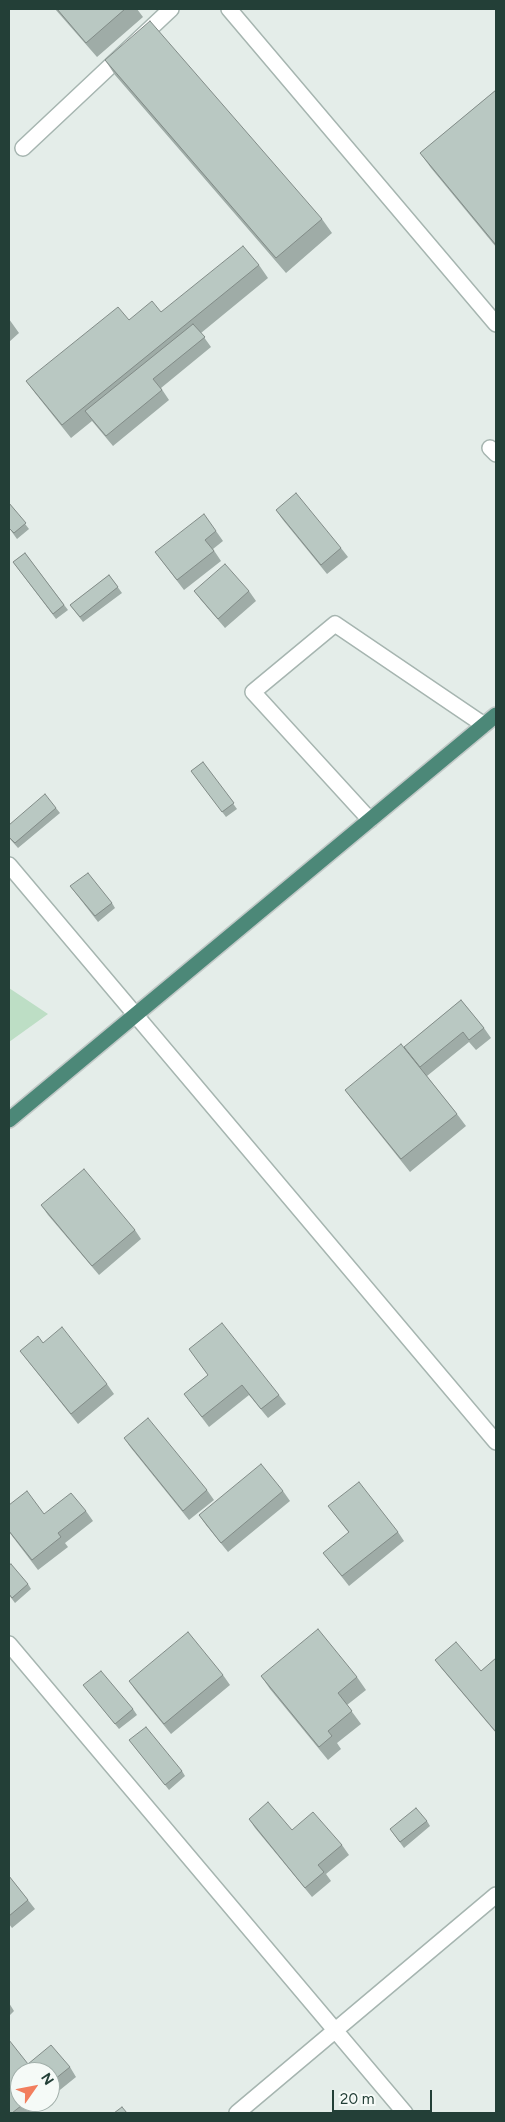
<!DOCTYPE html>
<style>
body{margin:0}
#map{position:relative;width:505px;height:2122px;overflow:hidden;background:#e4ede9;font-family:Figtree,sans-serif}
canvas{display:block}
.frame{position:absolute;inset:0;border:10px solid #233f37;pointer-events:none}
.north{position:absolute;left:10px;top:2062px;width:50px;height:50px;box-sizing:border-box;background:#f5faf7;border:1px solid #a1afaa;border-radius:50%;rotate:57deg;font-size:14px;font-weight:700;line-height:20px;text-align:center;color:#233f37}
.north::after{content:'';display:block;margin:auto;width:18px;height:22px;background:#f27e5e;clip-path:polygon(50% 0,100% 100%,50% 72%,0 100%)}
.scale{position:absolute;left:332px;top:2090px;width:100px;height:22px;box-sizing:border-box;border:2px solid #233f37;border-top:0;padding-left:6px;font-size:15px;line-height:18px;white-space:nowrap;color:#233f37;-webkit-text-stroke:4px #f5faf7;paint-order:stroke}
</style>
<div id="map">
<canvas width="505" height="2122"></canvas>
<div class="frame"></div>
<div class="north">N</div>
<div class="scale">20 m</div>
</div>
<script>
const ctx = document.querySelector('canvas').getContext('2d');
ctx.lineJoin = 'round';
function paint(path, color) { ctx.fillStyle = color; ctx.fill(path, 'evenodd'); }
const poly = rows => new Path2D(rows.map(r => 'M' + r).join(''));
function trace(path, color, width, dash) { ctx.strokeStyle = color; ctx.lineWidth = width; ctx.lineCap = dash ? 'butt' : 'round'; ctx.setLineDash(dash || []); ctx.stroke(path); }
paint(poly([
 [9,988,48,1014,9,1042]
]), '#bddec5');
const service = poly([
 [23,148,171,9],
 [490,448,496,454],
 [370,820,253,692,335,624,484,725]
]);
const minor = poly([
 [9,865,496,1442],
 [9,1644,405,2113],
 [237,2113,496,1895]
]);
const tertiary = poly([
 [229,9,496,324]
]);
const trunk = poly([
 [9,1120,496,715]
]);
trace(service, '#a6b5b0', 18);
trace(minor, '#a6b5b0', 18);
trace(tertiary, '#a6b5b0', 18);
trace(trunk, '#c1c9c7', 18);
trace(service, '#fff', 15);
trace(minor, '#fff', 15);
trace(tertiary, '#fff', 15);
trace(trunk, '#4c8878', 15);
paint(poly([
 [55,9,137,9,143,17,97,57],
 [105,60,322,219,332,233,286,273,115,75],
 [496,90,496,247,431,168,420,153],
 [259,265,268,278,201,333,211,347,161,388,169,400,113,446,92,421,71,438,35,393,26,381,129,320,161,312],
 [9,319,19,333,9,342],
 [9,503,29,529,17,539,9,528],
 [276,510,341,548,348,557,327,574,283,520],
 [216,531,223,541,213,549,221,561,184,590,155,552],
 [25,553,68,610,56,619,13,562],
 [109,575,122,593,83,622,70,605],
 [194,591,249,591,256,601,225,628,201,600],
 [203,762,237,809,226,817,191,771],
 [56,808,60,813,18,848,9,838,9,825],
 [70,886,112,903,115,908,98,922],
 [461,1000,484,1028,491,1038,476,1050,469,1042,427,1076,457,1114,466,1126,410,1172,354,1102,345,1090,404,1047],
 [41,1205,135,1230,141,1239,99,1275,48,1215],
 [43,1343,107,1384,114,1394,78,1424,27,1360,20,1351],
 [189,1349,279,1395,286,1404,268,1418,249,1395,209,1427,184,1394,208,1375],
 [124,1438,207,1490,214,1500,189,1520,131,1448],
 [283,1491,290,1501,228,1552,206,1525,199,1515],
 [9,1505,44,1514,86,1511,93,1521,65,1543,68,1547,38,1570,9,1532],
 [328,1506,398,1532,404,1541,349,1586,323,1553,349,1533],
 [9,1565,28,1584,31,1589,15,1603,9,1595],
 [496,1658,496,1733,442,1669,435,1660,481,1671],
 [223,1675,230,1685,171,1734,136,1691,129,1681],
 [261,1676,357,1677,366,1690,347,1705,361,1724,337,1743,341,1749,328,1760,270,1689],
 [83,1685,133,1709,137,1715,119,1729],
 [129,1740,182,1771,185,1776,169,1790],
 [249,1819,292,1830,342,1845,349,1855,326,1874,331,1881,312,1897,255,1828],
 [427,1821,430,1826,404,1848,390,1829],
 [9,1876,28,1900,35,1909,12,1928,9,1924],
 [9,2003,14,2011,9,2016],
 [28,2064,70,2067,76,2077,50,2098,50,2072,20,2102,45,2102,31,2113,9,2113]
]), '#9faca7');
const building = poly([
 [57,9,125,9,86,43,57,9],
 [150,21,322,219,276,258,105,60,150,21],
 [496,90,496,245,420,153,496,90],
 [243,246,259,265,62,425,26,381,118,307,129,320,152,301,161,312,243,246],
 [193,324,205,337,153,379,162,390,106,436,85,411,193,324],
 [296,493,341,548,321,565,276,510,296,493],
 [9,503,26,523,14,533,9,528,9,503],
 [204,514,216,531,205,540,214,551,177,580,155,552,204,514],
 [25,553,64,605,53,614,13,562,25,553],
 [225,564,249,591,218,619,194,591,225,564],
 [109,575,118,587,80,617,70,605,109,575],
 [203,762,234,803,222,812,191,771,203,762],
 [45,794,56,808,15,843,9,837,9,825,45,794],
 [88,873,112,903,95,916,70,886,88,873],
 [461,1000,484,1028,469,1040,463,1032,420,1067,404,1047,461,1000],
 [401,1044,457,1114,401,1159,345,1090,401,1044],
 [84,1169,135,1230,92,1266,41,1205,84,1169],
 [222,1323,279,1395,261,1409,242,1385,202,1417,184,1394,208,1375,189,1349,222,1323],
 [62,1327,107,1384,71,1414,20,1351,38,1336,43,1343,62,1327],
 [148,1418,207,1490,183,1511,124,1438,148,1418],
 [261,1464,283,1491,221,1543,199,1515,261,1464],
 [359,1482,398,1532,342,1576,323,1553,349,1532,328,1506,359,1482],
 [27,1491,44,1514,71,1493,86,1511,58,1533,61,1537,32,1560,9,1531,9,1505,27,1491],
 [11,1564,28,1584,12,1598,9,1594,9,1565,11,1564],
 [318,1629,357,1677,338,1693,352,1711,328,1731,332,1736,319,1747,261,1676,318,1629],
 [188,1632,223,1675,164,1724,129,1681,188,1632],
 [456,1642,481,1671,496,1658,496,1732,435,1660,456,1642],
 [101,1671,133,1709,115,1724,83,1685,101,1671],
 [146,1727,182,1771,165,1785,129,1740,146,1727],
 [268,1802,292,1830,313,1812,342,1845,318,1865,324,1872,305,1888,249,1819,268,1802],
 [416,1808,427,1821,400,1842,390,1829,416,1808],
 [9,1876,28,1900,9,1916,9,1876],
 [9,2040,28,2064,51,2045,70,2067,50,2083,50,2072,20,2072,20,2102,26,2102,12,2113,9,2113,9,2040],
 [122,2107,127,2113,114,2113,122,2107]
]);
paint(building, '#b9c8c2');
trace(building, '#828c88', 1);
</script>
